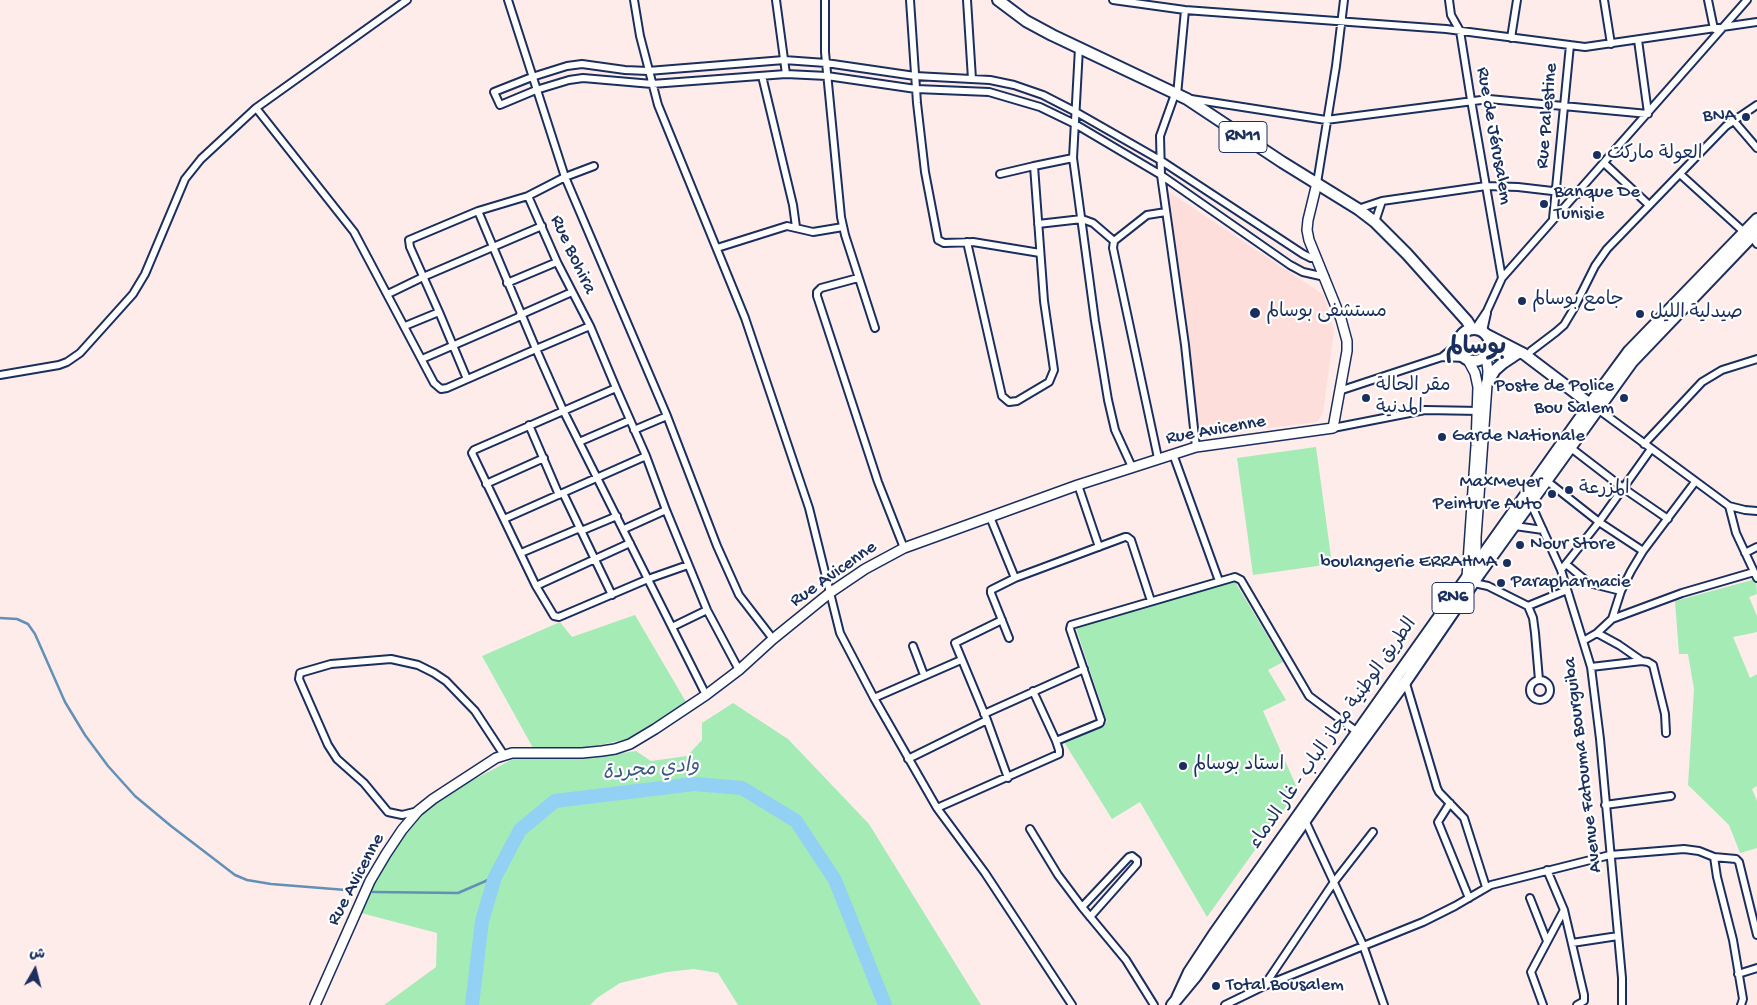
<!DOCTYPE html>
<meta charset="utf-8">
<style>
body{margin:0}
#map{position:relative;width:1757px;height:1005px;overflow:hidden;background:#feecea;font-family:"Gochi Hand","Playpen Sans Arabic",sans-serif}
canvas{display:block}
.north{position:absolute;left:10px;top:945px;width:50px;height:50px;-webkit-text-stroke:4px #fff;paint-order:stroke;rotate:8deg;font-size:14px;font-weight:700;line-height:20px;text-align:center;color:#1b2f5e}
.north::after{content:'';display:block;margin:auto;width:18px;height:22px;background:#1b2f5e;clip-path:polygon(50% 0,100% 100%,50% 72%,0 100%)}
</style>
<div id="map">
<canvas width="1757" height="1005"></canvas>
<div class="north">ش</div>
</div>
<script>
const ctx = document.querySelector('canvas').getContext('2d');
ctx.lineJoin = 'round';
function paint(path, color) { ctx.fillStyle = color; ctx.fill(path, 'evenodd'); }
const poly = rows => new Path2D(rows.map(r => 'M' + r).join(''));
function trace(path, color, width, dash) { ctx.strokeStyle = color; ctx.lineWidth = width; ctx.lineCap = dash ? 'butt' : 'round'; ctx.setLineDash(dash || []); ctx.stroke(path); }
function drawText(font, color, halo, rows, align = 'center') {
  ctx.font = font + ' "Gochi Hand","Playpen Sans Arabic",sans-serif'; ctx.lineWidth = 4.5; ctx.setLineDash([]); ctx.textBaseline = 'middle'; ctx.strokeStyle = halo; ctx.fillStyle = color; for (const [text, x, y, turn = 0] of rows) {
    ctx.save(); ctx.translate(x, y); ctx.rotate((+turn || 0) * Math.PI / 180); ctx.textAlign = isNaN(turn) ? turn : align; if (halo) ctx.strokeText(text, 0, 0); ctx.fillText(text, 0, 0); ctx.restore();
  }
}
paint(poly([
 [1169,192,1324,295,1334,331,1323,413,1317,422,1194,437]
]), '#fddedb');
paint(poly([
 [1316,447,1332,564,1253,575,1237,458],
 [1756,579,1757,594,1749,597,1757,616,1757,632,1733,637,1750,678,1757,674,1757,786,1752,789,1757,801,1757,848,1740,853,1729,825,1688,785,1694,689,1688,654,1679,654,1675,601],
 [1234,580,1283,662,1268,670,1286,700,1263,711,1298,790,1207,917,1140,802,1112,819,1064,742,1107,722,1076,628],
 [635,615,686,702,652,725,627,739,591,747,533,748,482,656,560,622,572,637],
 [733,703,788,739,869,824,981,1005,738,1005,718,973,694,969,667,972,620,983,597,998,590,1005,384,1005,436,967,437,933,361,913,379,872,406,833,425,810,471,781,513,759,595,757,636,751,651,761,687,756,702,740,702,723]
]), '#a5ebb6');
trace(poly([
 [0,618,17,619,28,624,35,634,65,702,85,735,108,766,135,796,171,826,235,875,247,880,271,884,346,890],
 [373,892,458,893,495,877]
]), '#6290b7', 2.5);
trace(poly([
 [472,1005,482,921,495,877,520,830,555,801,694,784,742,788,796,821,835,880,885,1005]
]), '#92d1f3', 14);
const street = poly([
 [508,0,565,177,667,416,717,546,739,595,773,639],
 [634,0,640,36,658,105,745,318,809,508,840,633,874,698,937,808,985,873,1072,1005],
 [776,0,786,74],
 [825,0,825,52,841,217,845,235,875,328],
 [910,0,917,103,925,172,938,240,944,243,973,242,1040,253],
 [967,0,972,79],
 [1113,0,1185,10,1446,29,1585,47,1757,22],
 [1449,0,1451,15,1460,31,1471,100,1502,278],
 [1604,0,1611,44],
 [1708,0,1714,29],
 [1511,38,1517,0],
 [1638,40,1648,113],
 [1079,48,1073,158,1095,321,1108,400,1115,430,1132,467],
 [762,76,793,205,796,227],
 [1175,94,1160,136,1161,175,1185,345,1196,447],
 [1177,95,1185,10],
 [1191,99,1326,120,1489,99,1648,114],
 [256,108,354,232,434,383,441,389,447,388,536,349,478,211],
 [1733,120,1757,148],
 [1604,163,1649,205],
 [1000,174,1034,166],
 [1680,174,1744,232,1752,237,1757,244],
 [1317,183,1336,66,1344,0],
 [528,196,557,262,590,326,616,388,646,456,666,510,707,610,739,670],
 [1358,209,1382,201,1486,186,1518,187,1578,194],
 [1553,219,1570,45],
 [1375,222,1382,201],
 [1038,224,1082,219,1093,223,1114,241],
 [967,242,1002,396,1009,402,1017,401,1049,382,1054,370,1044,301,1034,166,1073,158],
 [717,248,787,226,813,232,843,227],
 [1317,258,1311,258,1303,254,1160,160,1076,112,1043,95,1014,85,990,80,915,76,826,63,784,60,648,71,625,70,582,64,567,66,532,77,494,92,500,105,536,90,569,80,583,78,652,84,786,74,827,76,916,89,989,92,1040,107,1075,124,1161,175,1290,265,1303,272,1325,277],
 [858,278,821,288,817,292,817,296,878,482,904,548],
 [507,283,557,262],
 [388,294,423,277,542,226],
 [520,315,572,292],
 [405,326,439,312],
 [590,326,536,349,563,410,706,695],
 [1475,329,1487,311,1502,278,1747,0],
 [1483,331,1487,313],
 [1527,356,1531,351,1556,332,1564,325,1573,310,1595,266,1607,249,1726,126,1757,105],
 [1442,357,1458,344],
 [422,359,521,316],
 [0,375,59,365,67,362,80,353,133,294,145,274,185,179,201,159,256,108,407,0],
 [467,379,439,312,410,247,409,240,478,211,528,196,565,177,594,166],
 [616,388,474,450,472,453,536,586,554,616,559,617,648,579,688,565],
 [1339,391,1442,357,1465,358],
 [1595,407,1729,506,1745,510,1757,511],
 [529,425,559,495],
 [1333,428,1425,410,1480,411],
 [634,430,667,416],
 [579,442,630,420],
 [1644,444,1702,382,1722,370,1757,359],
 [1571,448,1623,488,1668,519],
 [1173,454,1219,581],
 [1158,458,1113,248,1114,241,1147,215,1166,212],
 [1547,481,1599,522,1643,551],
 [486,484,544,458],
 [1078,485,1099,547],
 [563,493,612,595],
 [1531,504,1561,570,1591,667,1600,739,1622,978,1622,1005],
 [1729,506,1736,533,1757,578],
 [990,517,1015,578],
 [504,519,646,456],
 [1515,526,1543,530],
 [624,529,666,510],
 [581,531,617,516],
 [521,553,580,528],
 [1745,553,1757,547],
 [1566,564,1589,583,1621,591],
 [1561,570,1599,522,1651,449],
 [1474,583,1488,586,1528,606,1567,590],
 [536,586,630,543],
 [1528,606,1533,618,1535,633,1539,680],
 [1612,619,1682,593,1754,572],
 [1002,620,955,643,987,720,1008,778],
 [672,627,707,610],
 [1597,633,1619,645,1642,661,1648,662,1653,665,1665,714,1666,733],
 [1009,638,991,593,991,590,1015,578,1125,537,1127,537,1131,540,1151,601],
 [1583,641,1597,633,1612,619,1621,591,1631,571,1643,551,1695,482],
 [913,646,924,675],
 [1591,667,1642,661],
 '1530 690a10 10 0 1 1 20 0a10 10 0 1 1-20 0Z',
 [1405,680,1437,788,1439,792,1464,818,1486,887],
 [874,698,961,660],
 [984,714,1084,669],
 [1056,741,1100,723,1101,720,1070,629,1071,625,1235,577,1241,580,1309,696,1356,731],
 [908,759,987,720],
 [1450,803,1438,822,1469,898],
 [1605,805,1671,796],
 [937,808,1059,754,1059,750,1056,741,1033,691],
 [418,811,402,815,388,812,364,783,337,759,328,745,299,679,300,673,331,664,391,659,418,665,434,673,446,681,475,711,504,755],
 [1304,818,1363,945,1384,1005],
 [1030,829,1058,875,1082,907,1126,960,1154,1005],
 [1714,857,1717,877,1733,940,1743,999,1741,1005],
 [1547,870,1564,910,1584,995,1584,1001,1577,1005],
 [1530,898,1547,941],
 [1082,907,1129,857,1132,856,1137,860,1137,864,1090,917],
 [1572,943,1618,936],
 [1738,974,1757,968],
 [1264,986,1334,882,1373,832],
 [1225,1005,1264,986,1423,922,1455,906,1491,885,1610,855,1684,849,1699,851,1714,857,1736,859,1739,862,1757,935],
 [1543,1005,1531,972,1564,910]
]);
const secondary = poly([
 [1468,360,1475,373,1478,387,1476,446,1467,577,1469,579],
 [1476,567,1476,537,1488,371,1486,356],
 [315,1005,370,881,386,854,402,830,418,811,433,799,496,758,512,753,582,753,602,751,615,749,630,744,655,729,706,695,739,670,773,639,831,592,865,569,904,548,1078,485,1196,447,1333,428,1347,351,1347,341,1341,319,1309,240,1307,230,1308,220,1317,183]
]);
const primary = poly([
 [998,0,1026,21,1052,35,1187,99,1282,162,1358,209,1375,222,1407,254,1467,321,1472,329],
 '1458 345a16 16 0 1 1 32 0a16 16 0 1 1-32 0Z',
 [1487,335,1524,354,1590,404],
 [1488,354,1519,353],
 [1487,383,1495,370,1503,363,1518,353],
 [1177,998,1189,972,1214,934,1590,404,1629,351,1757,219],
 [1172,1005,1196,976,1328,788,1406,681,1480,573,1632,362,1757,231]
]);
trace(street, '#1b2f5e', 10);
trace(secondary, '#1b2f5e', 12);
trace(primary, '#1b2f5e', 14);
trace(street, '#fff', 6);
trace(secondary, '#fff', 9);
trace(primary, '#fff', 10);
for (const [x, y, r, color] of [
 [1746,117,5,"#1b2f5e"],
 [1597,155,5,"#1b2f5e"],
 [1544,204,5,"#1b2f5e"],
 [1522,301,5,"#1b2f5e"],
 [1255,313,6,"#1b2f5e"],
 [1640,314,5,"#1b2f5e"],
 [1366,398,5,"#1b2f5e"],
 [1624,398,5,"#1b2f5e"],
 [1442,437,5,"#1b2f5e"],
 [1569,490,5,"#1b2f5e"],
 [1552,494,5,"#1b2f5e"],
 [1520,545,5,"#1b2f5e"],
 [1507,563,5,"#1b2f5e"],
 [1501,583,5,"#1b2f5e"],
 [1183,766,5,"#1b2f5e"],
 [1216,986,5,"#1b2f5e"]
]) { const dot = new Path2D(); dot.arc(x, y, r, 0, 2 * Math.PI); ctx.fillStyle = color; ctx.fill(dot); trace(dot, '#fff', 2); }
for (const [x, y, w] of [
 [1243,137,48],
 [1453,598,42]
]) { const box = new Path2D(); box.roundRect(x - w / 2, y - 15.5, w, 31, 4); ctx.fillStyle = '#fff'; ctx.fill(box); trace(box, '#1b2f5e', 1); }
drawText('bold 18px', '#1b2f5e', null, [
 ["RN11",1243,137],
 ["RN6",1453,598]
]);
drawText('19px', '#1b2f5e', '#fff', [
 ["Rue Palestine",1548,116,-85],
 ["Rue de Jérusalem",1493,136,80],
 ["Rue Bohira",572,255,65],
 ["Rue Avicenne",1216,431,-10],
 ["Rue Avicenne",834,575,-35],
 ["الطريق الوطنية مجاز الباب - غار الدماء",1334,734,-55],
 ["Avenue Fatouma Bourguiba",1584,765,-97],
 ["Rue Avicenne",357,880,-62]
]);
drawText('19px', '#1b2f5e', '#fff', [
 ["BNA",1736,117,"right"],
 ["العولة ماركت",1607,155],
 ["Banque De",1554,193],
 ["Tunisie",1554,215],
 ["جامع بوسالم",1532,301],
 ["مستشفى بوسالم",1266,313],
 ["صيدلية الليل",1650,314],
 ["مقر الحالة",1376,387],
 ["المدنية",1376,409],
 ["Poste de Police",1614,387,"right"],
 ["Bou Salem",1614,409,"right"],
 ["Garde Nationale",1452,437],
 ["MaxMeyer",1542,483,"right"],
 ["Peinture Auto",1542,505,"right"],
 ["المزرعة",1579,490],
 ["Nour Store",1530,545],
 ["boulangerie ERRAHMA",1497,563,"right"],
 ["Parapharmacie",1511,583],
 ["استاد بوسالم",1193,766],
 ["Total Bousalem",1226,986]
], 'left');
drawText('italic 20px', '#395883', '#fff', [
 ["وادي مجردة",651,771,-5]
]);
drawText('bold 24px', '#1b2f5e', '#fff', [
 ["بوسالم",1476,349]
]);
</script>
